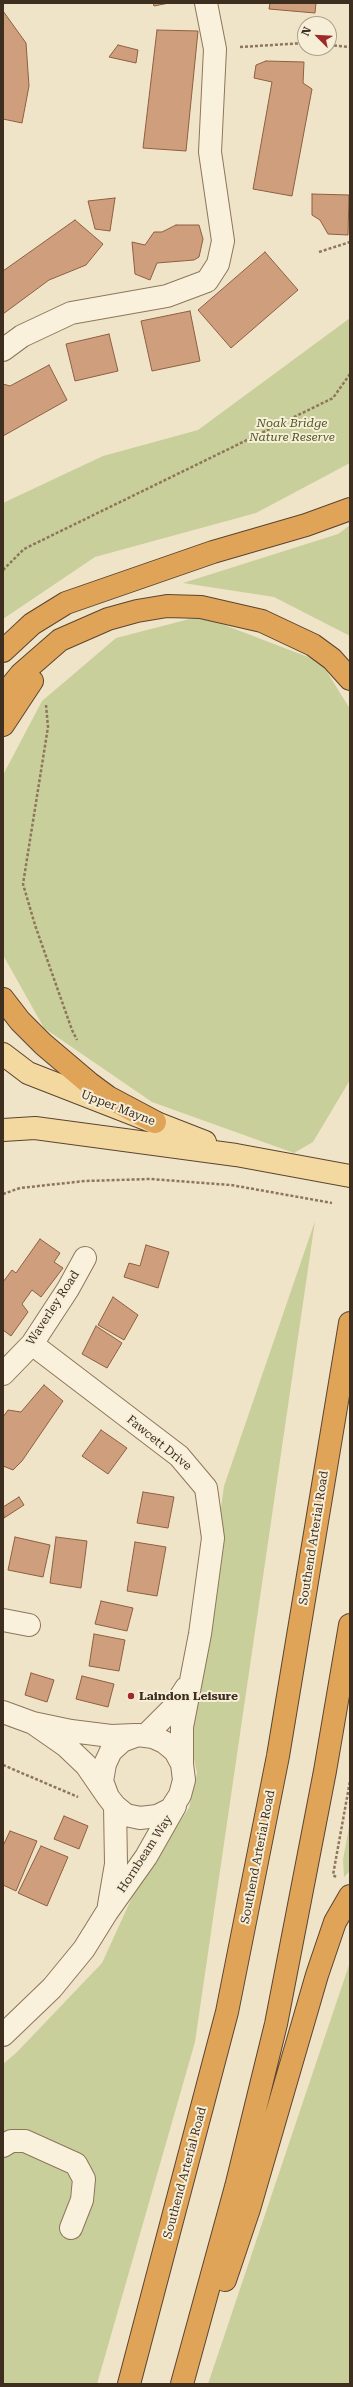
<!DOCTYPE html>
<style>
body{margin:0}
#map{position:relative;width:353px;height:2387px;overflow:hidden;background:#f0e4c8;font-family:"Roboto Serif",serif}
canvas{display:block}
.frame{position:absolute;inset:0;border:4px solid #3d2e20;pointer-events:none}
.north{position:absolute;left:297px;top:16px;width:40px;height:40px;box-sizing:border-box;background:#f7eed8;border:1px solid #ada18e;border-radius:50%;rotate:294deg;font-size:11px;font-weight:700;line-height:16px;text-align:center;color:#3d2e20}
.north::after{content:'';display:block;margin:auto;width:14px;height:18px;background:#9e2a2b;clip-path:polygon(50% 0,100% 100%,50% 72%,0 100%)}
</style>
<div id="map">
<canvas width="353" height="2387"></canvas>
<div class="frame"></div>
<div class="north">N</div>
</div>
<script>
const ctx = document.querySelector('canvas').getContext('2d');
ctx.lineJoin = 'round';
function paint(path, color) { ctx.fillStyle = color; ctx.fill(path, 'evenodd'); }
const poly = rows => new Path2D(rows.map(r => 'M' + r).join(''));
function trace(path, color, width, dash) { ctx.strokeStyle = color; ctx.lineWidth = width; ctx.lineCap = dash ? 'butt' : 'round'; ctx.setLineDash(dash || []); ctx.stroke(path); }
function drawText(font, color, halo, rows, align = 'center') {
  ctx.font = font + ' "Roboto Serif",serif'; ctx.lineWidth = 4; ctx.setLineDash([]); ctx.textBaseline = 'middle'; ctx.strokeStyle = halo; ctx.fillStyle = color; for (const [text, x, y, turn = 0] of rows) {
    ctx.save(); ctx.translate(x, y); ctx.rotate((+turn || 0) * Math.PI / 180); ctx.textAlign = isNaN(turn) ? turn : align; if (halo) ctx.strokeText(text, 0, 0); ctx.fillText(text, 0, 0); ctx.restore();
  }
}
paint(poly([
 [350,318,350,463,256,513,95,557,3,619,3,503,103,456,198,430],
 [350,525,350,636,274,597,183,583,338,534],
 [201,616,321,662,350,709,350,1080,313,1142,294,1153,152,1102,44,1028,3,955,3,775,42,701,116,638],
 [315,1221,195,2042,97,2384,3,2384,3,2064,17,2052,102,1963,155,1847,173,1832,189,1808,197,1773,187,1728,202,1641,224,1486],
 [350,1821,350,1871,344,1877,343,1860],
 [350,1962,350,2384,208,2384]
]), '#c9cf9b');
const building = poly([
 [153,3,169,3,154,6,153,3],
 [270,3,316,3,315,13,269,9,270,3],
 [3,11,26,43,29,86,22,123,3,119,3,11],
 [157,30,198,31,186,151,143,148,157,30],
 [118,45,138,50,136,63,109,57,118,45],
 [266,61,304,62,303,83,312,89,292,196,253,189,272,82,254,78,256,65,266,61],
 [312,194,349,195,348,235,328,234,320,220,312,215,312,194],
 [115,198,110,231,95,229,88,201,115,198],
 [75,220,103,244,86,265,49,280,3,314,3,271,75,220],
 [176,225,199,225,203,239,199,257,194,260,157,263,150,280,135,274,132,242,145,245,154,232,162,232,176,225],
 [265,252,298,290,231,348,198,310,265,252],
 [190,311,200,361,152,371,141,321,190,311],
 [109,334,118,371,75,381,66,344,109,334],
 [49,365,67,400,3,436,3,384,10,386,49,365],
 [40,1239,60,1253,54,1262,63,1268,41,1297,32,1290,22,1304,28,1312,11,1336,3,1330,3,1282,12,1270,16,1273,40,1239],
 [146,1245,169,1252,158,1288,124,1277,129,1263,140,1266,146,1245],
 [113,1297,138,1315,124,1340,98,1325,113,1297],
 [96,1326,122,1343,107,1368,82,1354,96,1326],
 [44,1385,63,1401,22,1461,13,1470,3,1466,3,1417,8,1410,21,1412,44,1385],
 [101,1430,127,1448,108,1474,82,1456,101,1430],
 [143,1492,174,1497,168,1528,137,1523,143,1492],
 [19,1497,24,1505,4,1518,3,1507,19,1497],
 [15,1537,50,1545,43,1577,8,1570,15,1537],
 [56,1537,87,1541,81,1588,50,1583,56,1537],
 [135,1542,166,1547,157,1596,127,1591,135,1542],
 [101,1601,133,1608,127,1631,95,1624,101,1601],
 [94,1634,125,1640,119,1671,89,1666,94,1634],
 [31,1673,54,1680,47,1702,25,1695,31,1673],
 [82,1676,114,1684,108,1707,76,1699,82,1676],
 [64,1816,88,1826,79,1849,54,1839,64,1816],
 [10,1831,37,1841,16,1891,3,1885,3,1846,10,1831],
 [41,1846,68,1857,47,1906,18,1893,41,1846]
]);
paint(building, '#cf9f7d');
trace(building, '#8d5f41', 1);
const minor = poly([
 [3,350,22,336,71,313,167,296,207,281,218,264,223,241,210,152,215,49,206,3],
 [32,1344,179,1456,206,1488,213,1538,200,1634,182,1727,182,1764],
 [3,1374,32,1344,68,1289,85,1258],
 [3,1620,29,1625],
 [3,1712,33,1723,71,1731,111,1736,135,1735],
 [33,1723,66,1746,86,1765,108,1797,115,1806,126,1815,140,1818,157,1816,171,1809,180,1795,184,1780,182,1764,175,1751,164,1742,153,1737,138,1735,122,1741,111,1751,105,1764,102,1781,108,1797],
 [145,1736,173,1708,186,1688],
 [109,1905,116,1864,115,1806],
 [3,2035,52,1988,84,1949,107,1912,146,1857,175,1806],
 [3,2146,11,2141,25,2141,76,2164,84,2179,82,2200,71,2228]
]);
const major = poly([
 [3,1054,28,1073,205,1142],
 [3,1130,35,1128,236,1155,350,1176]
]);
const highway = poly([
 [3,651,32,624,66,603,213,552,306,525,350,509],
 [3,696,21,674,60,640,108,619,137,611,167,606,201,607,262,621,313,645,332,659,350,679],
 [3,725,32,681],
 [3,999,20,1021,43,1044,89,1083,108,1097,155,1122],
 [225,2280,249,2209,317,1975,335,1922,350,1896],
 [129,2384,227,2012,278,1756,350,1323],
 [182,2384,236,2187,276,2024,325,1771,350,1625]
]);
trace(minor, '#8d765c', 24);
trace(major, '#5b4430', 24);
trace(highway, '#5b4430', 24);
trace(poly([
 [329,45,350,47],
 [240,47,305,43],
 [319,252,350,242],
 [3,570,24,549,333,398,350,374],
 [46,705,48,727,23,884,35,925,72,1030,77,1040],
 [3,1194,20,1188,85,1181,150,1179,231,1185,332,1203],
 [3,1765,78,1797],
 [336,1877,333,1875,350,1781]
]), '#8d765c', 2.5, [3, 2]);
trace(minor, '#faf1dc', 22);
trace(major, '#f3d9a0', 22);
trace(highway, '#e0a458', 22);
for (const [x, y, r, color] of [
 [131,1696,4,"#9e2a2b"]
]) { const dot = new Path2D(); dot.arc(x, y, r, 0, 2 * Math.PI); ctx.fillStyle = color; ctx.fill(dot); trace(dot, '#f7eed8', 1.5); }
drawText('italic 12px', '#4d5a26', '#f7eed8', [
 ["Noak Bridge",292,423],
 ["Nature Reserve",292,437]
]);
drawText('12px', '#3d2e20', '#f7eed8', [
 ["Upper Mayne",118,1108,21],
 ["Waverley Road",53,1308,-57],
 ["Fawcett Drive",159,1443,39],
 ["Southend Arterial Road",314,1538,-81],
 ["Hornbeam Way",145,1854,-57],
 ["Southend Arterial Road",258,1857,-79],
 ["Southend Arterial Road",185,2173,-75]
]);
drawText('bold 12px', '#3d2e20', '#f7eed8', [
 ["Laindon Leisure",139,1696]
], 'left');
</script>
